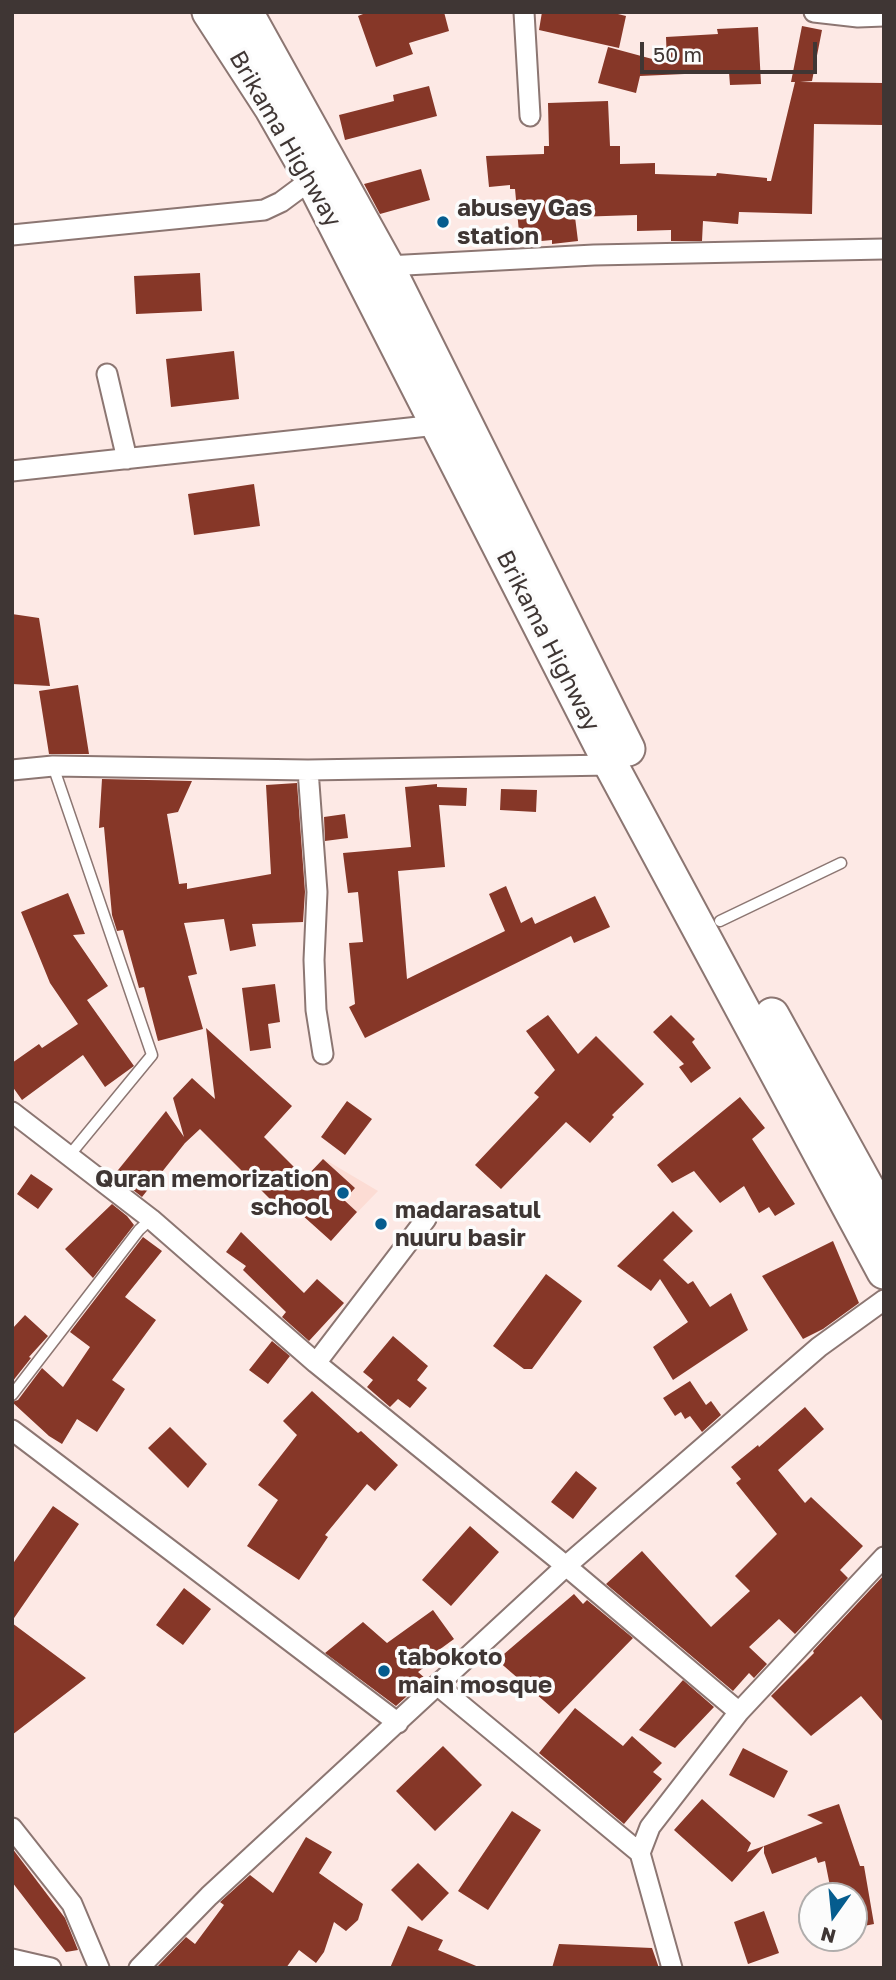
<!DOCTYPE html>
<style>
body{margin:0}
#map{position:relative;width:896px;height:1980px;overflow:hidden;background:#fde9e5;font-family:"Golos Text",sans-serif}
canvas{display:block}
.frame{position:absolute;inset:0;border:14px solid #3f3634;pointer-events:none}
.north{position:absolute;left:798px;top:1882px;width:70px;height:70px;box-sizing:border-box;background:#fcfcfc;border:2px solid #b0adac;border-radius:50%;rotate:195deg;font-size:19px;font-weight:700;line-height:28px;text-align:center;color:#3f3634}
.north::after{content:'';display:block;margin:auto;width:24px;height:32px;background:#055c8e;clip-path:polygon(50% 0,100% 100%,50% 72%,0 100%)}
.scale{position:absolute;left:640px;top:42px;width:177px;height:32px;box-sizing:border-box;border:4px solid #3f3634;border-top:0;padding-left:9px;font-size:21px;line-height:24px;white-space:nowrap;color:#3f3634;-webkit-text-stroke:5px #fcfcfc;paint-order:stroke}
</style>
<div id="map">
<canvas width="896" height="1980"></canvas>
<div class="frame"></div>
<div class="north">N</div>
<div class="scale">50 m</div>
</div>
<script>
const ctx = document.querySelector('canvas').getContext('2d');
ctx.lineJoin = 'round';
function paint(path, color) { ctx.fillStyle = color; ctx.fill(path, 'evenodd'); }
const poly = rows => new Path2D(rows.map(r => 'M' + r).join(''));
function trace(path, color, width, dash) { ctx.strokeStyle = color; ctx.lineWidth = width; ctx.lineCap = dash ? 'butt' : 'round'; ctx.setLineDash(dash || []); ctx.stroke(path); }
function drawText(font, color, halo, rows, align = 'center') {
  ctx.font = font + ' "Golos Text",sans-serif'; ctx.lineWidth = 7; ctx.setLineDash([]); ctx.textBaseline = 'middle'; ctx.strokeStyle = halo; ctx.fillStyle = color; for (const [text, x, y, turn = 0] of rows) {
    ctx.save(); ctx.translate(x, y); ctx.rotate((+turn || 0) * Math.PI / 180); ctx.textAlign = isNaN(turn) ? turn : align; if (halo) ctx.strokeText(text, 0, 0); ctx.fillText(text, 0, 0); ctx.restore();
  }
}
paint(poly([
 [324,1159,378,1191,345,1225,310,1194]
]), '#fcdcd4');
paint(poly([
 [368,12,444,12,449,31,409,43,413,54,376,67,358,16],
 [542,12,610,12,626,16,619,48,539,30],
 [802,26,822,30,812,81,800,82,884,83,884,125,814,124,812,214,739,212,738,224,703,221,702,241,671,241,671,230,637,231,637,215,575,217,578,241,552,244,552,240,520,243,515,189,510,189,510,185,489,187,486,156,544,154,544,146,549,146,548,103,608,101,610,146,620,146,620,164,655,163,655,174,716,176,717,173,767,178,767,181,771,181,795,82,791,82],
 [758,27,761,84,730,85,729,72,640,76,636,93,598,83,608,47,667,63,666,37,718,34,717,29],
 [429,86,437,116,345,140,339,115,394,101,393,95],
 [421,169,430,200,380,214,364,184],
 [200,273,202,311,136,314,134,276],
 [234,351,239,399,171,407,166,359],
 [254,484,260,526,194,535,188,494],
 [12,614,39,618,50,686,12,684],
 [78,685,89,754,49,754,39,691],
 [102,779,192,781,178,812,167,814,179,884,187,883,187,889,271,874,266,785,297,783,305,892,303,922,252,924,256,946,230,951,224,919,184,923,197,974,188,976,203,1029,158,1041,144,987,139,988,123,930,117,931,112,915,104,827,99,828],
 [437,784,437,787,467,788,466,806,439,805,445,867,398,871,407,979,505,931,489,894,506,886,521,923,532,917,535,924,595,896,610,927,574,943,571,936,365,1038,349,1007,355,1004,349,943,363,942,358,892,348,893,343,853,411,847,405,787],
 [501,789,537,790,536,812,500,810],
 [345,814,348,838,325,841,324,817],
 [68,893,85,934,73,935,108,986,87,1000,134,1066,105,1087,83,1055,22,1100,12,1086,12,1063,39,1044,42,1048,78,1024,50,983,21,912],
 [275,984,280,1022,268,1024,271,1048,250,1051,242,988],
 [548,1015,578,1054,596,1036,644,1084,612,1115,614,1117,590,1143,566,1122,501,1189,475,1165,539,1097,534,1093,555,1070,526,1031],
 [671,1015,695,1039,692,1042,711,1068,691,1083,679,1067,684,1064,653,1032],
 [206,1028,292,1106,264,1137,305,1178,323,1159,355,1188,344,1200,357,1212,331,1241,282,1197,276,1205,200,1129,185,1143,142,1197,114,1175,166,1111,184,1137,173,1098,192,1078,215,1099],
 [740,1097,765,1128,752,1139,795,1204,775,1216,769,1207,759,1213,744,1186,720,1203,694,1171,672,1183,657,1165],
 [347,1101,372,1119,345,1155,321,1137],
 [31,1174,53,1189,38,1209,17,1194],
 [112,1204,127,1216,134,1225,93,1278,65,1249],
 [673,1211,693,1231,663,1260,688,1284,693,1281,710,1307,731,1293,748,1330,673,1380,653,1347,688,1322,660,1279,651,1291,617,1266],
 [241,1232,304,1293,317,1279,344,1303,309,1341,282,1317,286,1312,243,1270,246,1266,226,1252],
 [143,1237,162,1251,125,1297,156,1320,112,1380,125,1389,97,1432,77,1419,62,1444,49,1436,12,1402,18,1400,42,1368,63,1387,90,1347,70,1332],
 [833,1241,859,1303,823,1329,803,1339,762,1276],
 [546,1274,582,1301,532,1369,524,1369,493,1346],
 [25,1315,48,1336,29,1357,31,1358,12,1382,12,1329],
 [393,1336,428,1366,417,1380,427,1388,410,1408,398,1399,390,1407,367,1387,373,1380,363,1372],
 [272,1341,290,1356,268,1384,249,1370],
 [690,1381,706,1405,711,1401,721,1415,702,1432,690,1416,685,1419,681,1412,675,1416,663,1398],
 [312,1391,358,1433,361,1431,398,1465,375,1491,367,1484,325,1535,328,1537,299,1580,247,1546,278,1500,258,1485,297,1435,283,1421],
 [805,1407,824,1429,778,1470,805,1503,811,1497,863,1546,840,1570,848,1578,795,1634,779,1619,749,1647,767,1664,754,1678,749,1673,733,1691,606,1584,642,1551,711,1627,750,1591,735,1576,777,1534,736,1483,741,1479,731,1467,758,1445,759,1447],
 [170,1427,207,1464,188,1488,148,1448],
 [576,1471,597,1488,573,1519,551,1502],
 [53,1506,79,1524,12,1621,12,1565],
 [470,1526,499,1552,451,1606,422,1580],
 [884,1575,884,1723,861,1696,811,1736,771,1696,814,1653,813,1651],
 [184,1588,211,1609,183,1645,156,1625],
 [574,1594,583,1604,587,1600,633,1638,559,1714,497,1660],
 [433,1610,454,1639,428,1658,431,1662,418,1672,426,1679,396,1706,325,1653,363,1622,387,1643],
 [12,1623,86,1678,12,1735],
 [683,1680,714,1707,675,1748,639,1730],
 [575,1708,623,1746,632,1736,662,1763,653,1772,662,1779,624,1824,539,1753],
 [443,1746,482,1785,435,1831,396,1791],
 [743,1748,788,1771,774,1798,729,1775],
 [702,1799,751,1843,747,1852,764,1846,732,1882,674,1830],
 [839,1804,860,1866,864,1866,874,1924,854,1928,854,1896,832,1896,825,1861,818,1863,816,1857,772,1874,764,1853,764,1846,823,1823,807,1815],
 [512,1811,541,1830,488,1910,458,1891],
 [306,1837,332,1852,319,1873,363,1904,358,1920,346,1931,334,1922,324,1952,316,1963,299,1950,286,1968,156,1968,186,1937,195,1944,224,1905,220,1902,250,1875,273,1893],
 [12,1848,65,1918,78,1950,66,1952,12,1882],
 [418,1863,449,1893,422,1921,391,1890],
 [764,1911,779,1953,748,1964,734,1922],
 [408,1926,443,1940,438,1950,481,1968,390,1968],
 [559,1944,652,1948,659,1968,552,1968]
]), '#863728');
const service = poly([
 [53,766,152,1055,68,1157],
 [720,921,841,863],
 [12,1395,139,1230,151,1219]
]);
const minor = poly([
 [524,12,530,116],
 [814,12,858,17,884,16],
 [12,235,264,210,281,202,312,179],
 [387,266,594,255,884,249],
 [107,374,127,459],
 [12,471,437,425],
 [12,770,53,766,308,770,611,765],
 [308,770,317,892,314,960,316,1010,323,1054],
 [12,1112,151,1219,316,1363,566,1566,739,1712],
 [316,1363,426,1219],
 [12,1430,398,1723],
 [437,1685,640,1853,672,1968],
 [12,1828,72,1904,99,1968],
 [640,1853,650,1827,739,1712,884,1557],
 [12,1959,51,1968],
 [139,1968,209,1896,566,1566,819,1347,884,1300]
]);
const trunk = poly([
 [209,12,272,109,312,179,611,765,884,1272],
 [246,12,387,266,628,749],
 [772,1015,884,1218]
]);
trace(service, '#8c7672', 13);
trace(minor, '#8c7672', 23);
trace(trunk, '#8c7672', 37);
trace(service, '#fff', 10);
trace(minor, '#fff', 19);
trace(trunk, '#fff', 33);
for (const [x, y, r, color] of [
 [443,222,7,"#055c8e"],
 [343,1193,7,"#055c8e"],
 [381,1224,7,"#055c8e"],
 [384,1671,7,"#055c8e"]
]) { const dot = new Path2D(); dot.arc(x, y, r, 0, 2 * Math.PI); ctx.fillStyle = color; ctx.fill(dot); trace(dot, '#fcfcfc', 2.5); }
drawText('24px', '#3f3634', '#fcfcfc', [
 ["Brikama Highway",285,139,60],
 ["Brikama Highway",548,641,63]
]);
drawText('bold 24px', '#3f3634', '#fcfcfc', [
 ["abusey Gas",457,208],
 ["station",457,236],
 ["Quran memorization",329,1179,"right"],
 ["school",329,1207,"right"],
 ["madarasatul",395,1210],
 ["nuuru basir",395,1238],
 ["tabokoto",398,1657],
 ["main mosque",398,1685]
], 'left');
</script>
